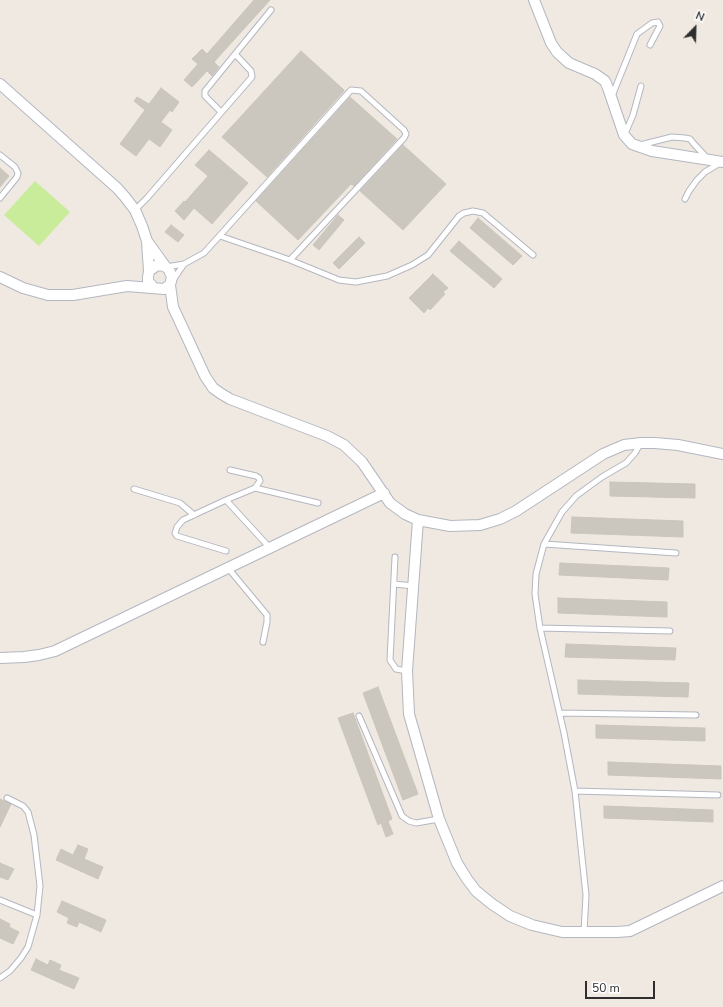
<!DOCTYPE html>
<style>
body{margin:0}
#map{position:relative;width:723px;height:1007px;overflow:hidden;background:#efe9e1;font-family:"Nunito Sans",sans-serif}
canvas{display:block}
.north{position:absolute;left:675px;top:8px;width:40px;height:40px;-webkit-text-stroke:3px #fff;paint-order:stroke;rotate:23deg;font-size:11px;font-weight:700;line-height:16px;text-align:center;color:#2e2e2e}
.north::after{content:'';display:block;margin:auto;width:14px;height:18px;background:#2e2e2e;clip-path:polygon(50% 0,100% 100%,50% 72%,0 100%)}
.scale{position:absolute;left:585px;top:981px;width:70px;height:18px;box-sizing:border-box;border:2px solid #2e2e2e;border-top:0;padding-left:5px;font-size:12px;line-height:14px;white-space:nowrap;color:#2e2e2e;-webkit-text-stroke:3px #fff;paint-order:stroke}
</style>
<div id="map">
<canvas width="723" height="1007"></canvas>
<div class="north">N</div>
<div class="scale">50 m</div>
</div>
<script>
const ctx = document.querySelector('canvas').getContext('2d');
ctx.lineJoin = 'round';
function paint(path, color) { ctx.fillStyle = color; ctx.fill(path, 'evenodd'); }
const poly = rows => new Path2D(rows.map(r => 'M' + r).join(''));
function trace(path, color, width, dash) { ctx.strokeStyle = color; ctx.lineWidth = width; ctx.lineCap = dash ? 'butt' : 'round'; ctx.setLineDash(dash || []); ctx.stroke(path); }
paint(poly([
 [35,181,70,212,39,246,4,215]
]), '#c9ec9a');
const building = poly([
 [254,0,270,0,214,62,219,67,212,76,207,71,192,87,184,80,198,64,192,59,202,49,207,54,254,0],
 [301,51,344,90,344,91,267,177,222,137,301,51],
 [161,88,179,102,172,112,170,110,161,122,172,130,160,147,149,139,136,156,120,144,145,110,134,101,137,97,149,104,161,88],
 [350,97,397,139,354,186,351,184,298,240,256,201,350,97],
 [403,145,446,184,403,230,360,191,403,145],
 [209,150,248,183,212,224,194,208,184,220,175,211,184,201,185,202,208,176,195,165,209,150],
 [0,168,9,176,0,187,0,168],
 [338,215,344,220,319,250,313,245,338,215],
 [478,218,522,256,513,265,470,228,478,218],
 [171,225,184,235,178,242,165,232,171,225],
 [359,237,365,243,339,269,333,263,359,237],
 [459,241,502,279,494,288,450,251,459,241],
 [433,274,448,288,443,292,445,294,430,310,428,308,424,313,409,298,433,274],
 [610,482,695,484,695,498,610,496,610,482],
 [572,517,683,521,683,537,571,533,572,517],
 [560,563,669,568,668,580,559,575,560,563],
 [558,598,667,602,667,617,558,613,558,598],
 [566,644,676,648,675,660,565,657,566,644],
 [578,680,689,683,688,697,578,694,578,680],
 [378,687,418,794,403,800,363,693,378,687],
 [353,713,392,819,388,821,393,834,386,837,381,823,378,825,338,718,353,713],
 [596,725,705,728,705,741,596,738,596,725],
 [608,762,721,766,721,779,608,775,608,762],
 [0,799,11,804,0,827,0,799],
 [604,806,713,810,713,822,604,818,604,806],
 [78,845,88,849,84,859,103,867,98,879,56,860,61,849,73,855,78,845],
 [0,863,14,869,8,880,0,877,0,863],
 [62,901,106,920,101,932,79,922,77,927,67,923,69,918,57,912,62,901],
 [0,919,10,924,9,927,19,932,13,944,0,938,0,919],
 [36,959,48,965,50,960,61,965,59,970,79,978,74,989,31,970,36,959]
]);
paint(building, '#cbc7bf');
trace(building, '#cbc5ba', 1);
const service = poly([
 [612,96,637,34,652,23,658,22,660,26,650,45],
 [221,112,205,96,205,91,271,10],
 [625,134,633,115,641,86],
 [640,145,672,137,685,138,690,139,694,144,707,158],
 [0,155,15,167,18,173,17,177,0,198],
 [685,199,689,191,697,180,705,172,720,163],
 [135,210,147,198,252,77,251,71,235,54],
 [220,236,290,260,339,280,356,282,387,276,412,265,428,255,459,216,464,213,473,211,483,213,533,255],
 [166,267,184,264,204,253,351,90,361,91,404,130,406,134,404,138,290,260],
 [173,280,184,264],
 [255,488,318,503],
 [134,489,180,503,194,515],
 [226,500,255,488,260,481,259,478,256,476,230,470],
 [544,544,676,553],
 [226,551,177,536,175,533,177,527,183,520,226,500,270,548],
 [395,557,390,660,396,669,407,671],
 [228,568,267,615,267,622,263,642],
 [394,584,414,586],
 [540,628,670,631],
 [560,713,696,715],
 [359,716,402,816,409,821,416,823,439,819],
 [575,791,718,795],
 [0,900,37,915],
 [584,932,586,895,575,791,564,733,540,628,535,594,536,574,544,544,562,512,576,496,602,477,626,463,635,453,640,444],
 [0,978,10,971,21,958,28,947,37,915,40,886,34,835,28,812,23,806,7,798]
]);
const minor = poly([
 [534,0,551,43,557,52,569,63,595,74,605,81,608,88,624,135,632,144,652,151,723,162],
 [0,84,117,188,125,197,135,210,142,226,147,241,149,271],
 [147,241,165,266],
 [0,277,23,288,48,295,73,295,127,286,164,289,170,285,172,277,169,270,166,267,161,265,156,266,149,271,148,277,148,281,153,287],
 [170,285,173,307,205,376,213,388,220,393,230,399,327,436,344,445,362,462,390,503,405,514,418,520,450,526,480,525,500,519,516,511,603,454,624,445,641,443,655,443,678,445,723,454],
 [418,520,407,671,409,714,439,819,457,863,467,879,476,891,492,904,510,916,532,925,562,932,617,932,630,931,723,886],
 [0,658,24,657,39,655,55,651,384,493]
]);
trace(service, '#b4b7c1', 7);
trace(minor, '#b4b7c1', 12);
trace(service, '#fff', 5);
trace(minor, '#fff', 10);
</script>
